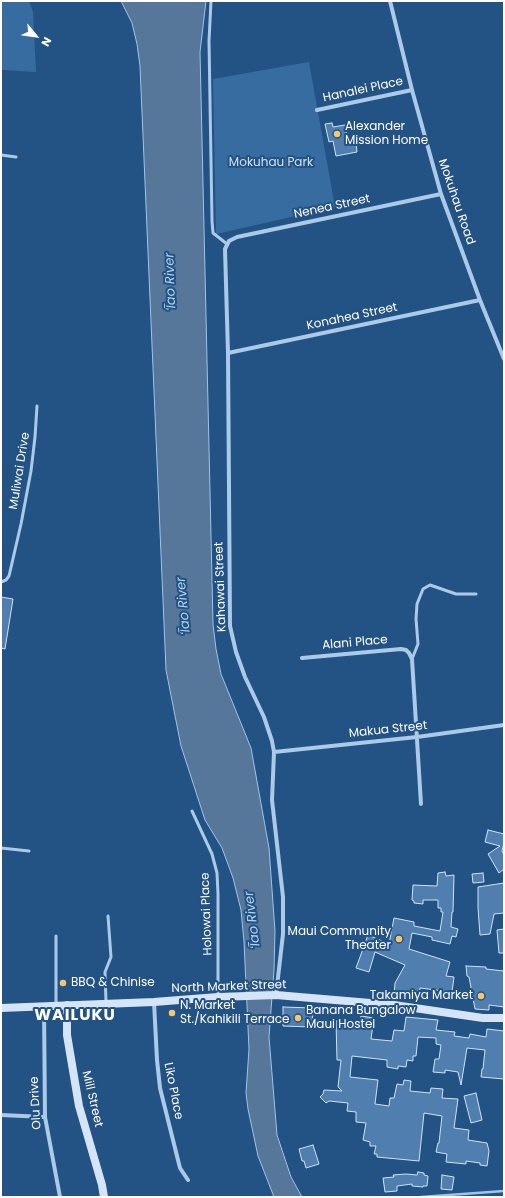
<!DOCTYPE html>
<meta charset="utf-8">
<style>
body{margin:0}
#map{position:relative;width:505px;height:1198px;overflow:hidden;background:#235284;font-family:Poppins,sans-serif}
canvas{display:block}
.frame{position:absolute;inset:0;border:2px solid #fff;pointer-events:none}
.north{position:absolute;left:16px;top:16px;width:40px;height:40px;-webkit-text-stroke:3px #235284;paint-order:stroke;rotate:119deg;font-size:11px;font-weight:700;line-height:16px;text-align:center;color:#fff}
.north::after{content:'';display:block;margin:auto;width:14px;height:18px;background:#fff;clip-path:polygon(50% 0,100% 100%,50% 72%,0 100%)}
</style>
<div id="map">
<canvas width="505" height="1198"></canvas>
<div class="frame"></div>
<div class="north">N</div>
</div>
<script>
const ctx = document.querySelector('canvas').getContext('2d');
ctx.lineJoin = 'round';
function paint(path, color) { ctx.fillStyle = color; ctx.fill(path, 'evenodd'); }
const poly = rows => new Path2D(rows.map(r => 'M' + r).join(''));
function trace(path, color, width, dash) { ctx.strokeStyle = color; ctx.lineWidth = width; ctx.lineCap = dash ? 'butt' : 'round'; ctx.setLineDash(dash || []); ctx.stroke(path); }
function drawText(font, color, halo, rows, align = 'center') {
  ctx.font = font + ' Poppins,sans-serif'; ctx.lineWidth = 4; ctx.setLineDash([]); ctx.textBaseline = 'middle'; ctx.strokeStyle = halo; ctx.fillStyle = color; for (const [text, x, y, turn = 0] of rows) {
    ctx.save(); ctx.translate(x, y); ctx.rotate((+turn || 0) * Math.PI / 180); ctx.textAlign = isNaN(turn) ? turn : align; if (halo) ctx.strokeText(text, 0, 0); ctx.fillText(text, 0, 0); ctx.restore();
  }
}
paint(poly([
 [1,1,29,1,33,12,36,72,1,70],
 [309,62,335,207,216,234,213,79]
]), '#376ca0');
const water = poly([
 [121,1,206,1,200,52,213,624,216,649,221,674,251,748,269,848,275,931,274,970,269,1037,277,1135,291,1177,302,1197,274,1197,258,1156,248,1109,246,1093,249,1049,244,942,241,910,233,878,222,848,205,820,181,746,166,670,140,66,137,44,132,23,121,1]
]);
paint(water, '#56769a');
trace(water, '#9fc5e9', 1);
trace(poly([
 [421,1197,504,1191]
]), '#9fc5e9', 2.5);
const building = poly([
 [332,123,333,127,345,125,348,144,356,143,357,152,336,156,333,141,329,142,325,124,332,123],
 [1,597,13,599,5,649,1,648,1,597],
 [488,830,504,834,504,843,502,851,504,855,504,869,499,873,488,854,500,846,485,842,488,830],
 [445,872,446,876,454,875,453,912,452,912,451,927,458,929,456,937,452,936,450,944,432,940,432,937,412,933,409,949,450,962,446,976,454,977,452,992,420,988,419,998,394,995,395,983,405,965,375,952,369,972,356,968,368,935,389,944,394,918,414,922,414,926,440,931,443,912,441,912,441,908,438,908,438,900,423,900,423,904,414,903,414,901,412,900,413,885,437,886,438,873,445,872],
 [483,873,484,882,473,883,472,874,483,873],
 [504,883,504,913,494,914,490,934,480,935,478,908,478,887,504,883],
 [504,929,504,953,499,953,497,930,504,929],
 [466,966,486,967,486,969,504,971,504,1007,489,1005,489,1010,475,1009,469,977,467,976,466,966],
 [283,1007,313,1008,312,1027,283,1026,283,1007],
 [361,1016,374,1018,371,1039,392,1041,394,1030,404,1031,406,1017,438,1020,436,1030,455,1032,454,1036,469,1038,470,1034,486,1037,487,1029,504,1031,504,1079,481,1077,482,1069,483,1069,485,1050,467,1048,461,1085,458,1072,445,1070,445,1073,433,1072,435,1059,439,1059,441,1045,436,1044,436,1038,418,1037,416,1056,413,1056,413,1061,407,1060,406,1067,398,1066,398,1069,387,1067,387,1060,352,1056,350,1077,378,1080,375,1104,389,1106,390,1098,394,1098,397,1084,403,1085,404,1080,411,1081,410,1091,430,1093,431,1088,443,1089,442,1098,458,1099,454,1128,469,1130,468,1140,487,1143,489,1151,487,1166,480,1165,480,1163,466,1161,466,1164,446,1162,447,1154,436,1152,438,1143,439,1143,442,1116,424,1113,419,1161,377,1157,377,1154,374,1154,376,1146,370,1146,370,1142,363,1140,366,1123,356,1122,356,1112,347,1111,348,1103,329,1101,326,1103,320,1097,323,1094,324,1090,342,1091,338,1087,341,1060,337,1060,336,1021,360,1023,361,1016],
 [476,1093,482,1120,471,1123,464,1096,476,1093],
 [313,1145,319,1164,306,1168,304,1161,302,1161,299,1149,313,1145],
 [418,1172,424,1173,424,1175,428,1176,427,1186,423,1186,423,1187,412,1186,412,1184,397,1186,397,1191,385,1192,383,1178,394,1177,393,1175,406,1174,417,1175,418,1172],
 [442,1175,454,1177,452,1190,441,1189,442,1175]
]);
paint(building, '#507eae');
trace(building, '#cfe3f6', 1);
trace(poly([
 [211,1,209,41,212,221,213,233,227,244],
 [1,155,16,157],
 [1,582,6,580,9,576,21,524,31,471,35,437,37,406],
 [412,659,418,644,416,619,417,604,423,589,430,585,456,594,476,594],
 [192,811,212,854,217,873,218,894,218,995],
 [1,848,29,851],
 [56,936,56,1005],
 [106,1002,105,972,111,957,108,916]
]), '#abcae8', 3);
trace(poly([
 [390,1,412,90,441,194,480,300,504,359],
 [317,110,412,90],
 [228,353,480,300],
 [302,658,401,649,406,650,409,653,412,659,421,804],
 [274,752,417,737,504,725],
 [276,995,283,934,283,897,272,800,274,752,272,741,264,717,245,677,236,652,230,626,228,353,225,249,229,241,237,237,441,194],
 [154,1002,157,1060,160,1088,180,1168,188,1180],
 [44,1007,45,1117,60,1197],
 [1,1115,45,1117]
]), '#abcae8', 4);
trace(poly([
 [67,1005,67,1035,79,1106,102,1185,104,1197],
 [1,1008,154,1002,218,997,276,995,394,1005,483,1018,504,1018]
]), '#d5e5f7', 8);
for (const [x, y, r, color] of [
 [337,134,4,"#f4c76e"],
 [399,939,4,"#f4c76e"],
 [63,983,4,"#f4c76e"],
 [481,996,4,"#f4c76e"],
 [172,1013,4,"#f4c76e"],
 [298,1018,4,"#f4c76e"]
]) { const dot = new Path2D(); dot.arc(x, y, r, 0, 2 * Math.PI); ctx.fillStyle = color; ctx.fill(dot); trace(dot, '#235284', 1.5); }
drawText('12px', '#fff', '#235284', [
 ["Hanalei Place",363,90,-12],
 ["Mokuhau Road",456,202,71],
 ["Nenea Street",332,207,-12],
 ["Konahea Street",352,317,-12],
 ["Muliwai Drive",20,471,-81],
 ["Kahawai Street",221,587,-92],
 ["Alani Place",355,643,-5],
 ["Makua Street",388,730,-6],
 ["Holowai Place",207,914,-92],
 ["North Market Street",229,987,-2],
 ["Liko Place",173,1091,79],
 ["Mill Street",92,1099,77],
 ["Olu Drive",36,1103,-93]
]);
drawText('12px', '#fff', '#235284', [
 ["Alexander",345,127],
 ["Mission Home",345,141],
 ["Maui Community",391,932,"right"],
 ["Theater",391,946,"right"],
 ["BBQ & Chinise",71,983],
 ["Takamiya Market",473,996,"right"],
 ["N. Market",180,1006],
 ["St./Kahikili Terrace",180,1020],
 ["Banana Bungalow",306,1011],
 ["Maui Hostel",306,1025]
], 'left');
drawText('12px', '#cfe3f6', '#235284', [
 ["Mokuhau Park",271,163]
]);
drawText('italic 13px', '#b7d3f0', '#235284', [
 ["ʻĪao River",171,282,-92],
 ["ʻĪao River",184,606,-95],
 ["ʻĪao River",253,920,-97]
]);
ctx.letterSpacing = '1px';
drawText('bold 16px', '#fff', '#235284', [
 ["WAILUKU",75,1016]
]);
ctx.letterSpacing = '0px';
</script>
